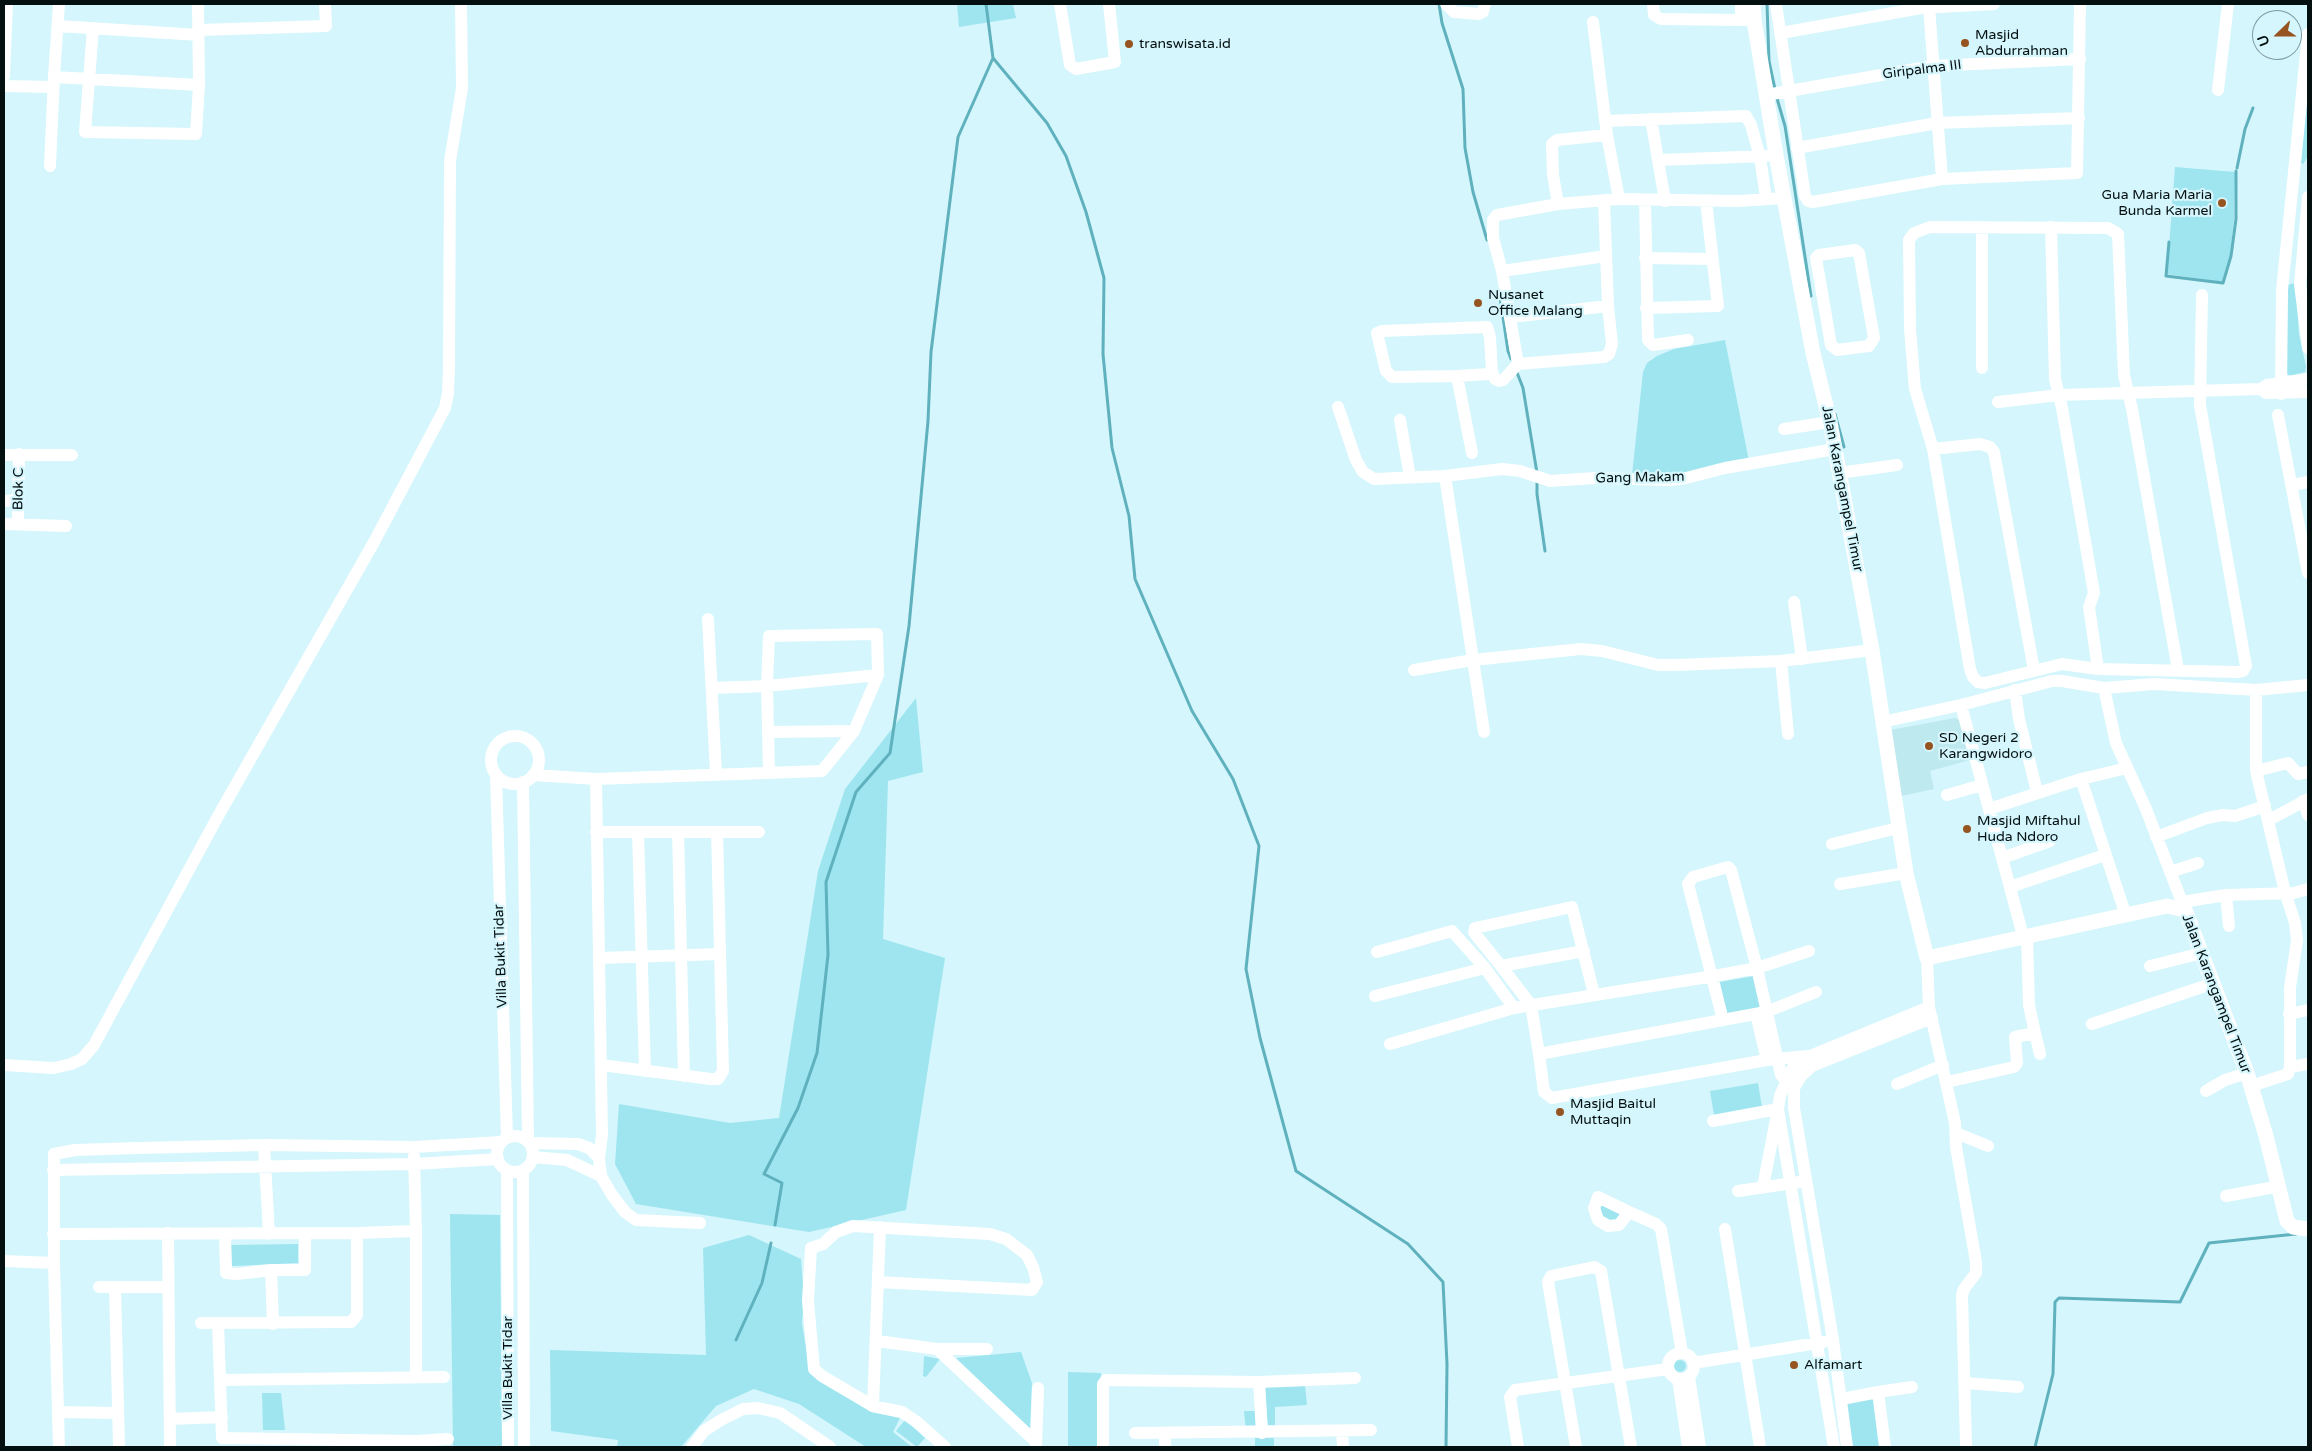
<!DOCTYPE html>
<style>
body{margin:0}
#map{position:relative;width:2312px;height:1451px;overflow:hidden;background:#d4f6fc;font-family:"Varela Round",sans-serif}
canvas{display:block}
.frame{position:absolute;inset:0;border:5px solid #040f10;pointer-events:none}
.north{position:absolute;left:2252px;top:10px;width:50px;height:50px;box-sizing:border-box;background:#d4f6fc;border:1px solid #819a9e;border-radius:50%;rotate:248deg;font-size:14px;font-weight:700;line-height:20px;text-align:center;color:#040f10}
.north::after{content:'';display:block;margin:auto;width:18px;height:22px;background:#955420;clip-path:polygon(50% 0,100% 100%,50% 72%,0 100%)}
</style>
<div id="map">
<canvas width="2312" height="1451"></canvas>
<div class="frame"></div>
<div class="north">U</div>
</div>
<script>
const ctx = document.querySelector('canvas').getContext('2d');
ctx.lineJoin = 'round';
function paint(path, color) { ctx.fillStyle = color; ctx.fill(path, 'evenodd'); }
const poly = rows => new Path2D(rows.map(r => 'M' + r).join(''));
function trace(path, color, width, dash) { ctx.strokeStyle = color; ctx.lineWidth = width; ctx.lineCap = dash ? 'butt' : 'round'; ctx.setLineDash(dash || []); ctx.stroke(path); }
function drawText(font, color, halo, rows, align = 'center') {
  ctx.font = font + ' "Varela Round",sans-serif'; ctx.lineWidth = 4.5; ctx.setLineDash([]); ctx.textBaseline = 'middle'; ctx.strokeStyle = halo; ctx.fillStyle = color; for (const [text, x, y, turn = 0] of rows) {
    ctx.save(); ctx.translate(x, y); ctx.rotate((+turn || 0) * Math.PI / 180); ctx.textAlign = isNaN(turn) ? turn : align; if (halo) ctx.strokeText(text, 0, 0); ctx.fillText(text, 0, 0); ctx.restore();
  }
}
paint(poly([
 [1955,718,1959,720,1970,760,1930,771,1934,789,1901,796,1890,730]
]), '#bde9ef');
paint(poly([
 [957,4,1013,4,1016,18,959,27],
 [2308,83,2308,147,2307,158,2303,164,2301,163],
 [2175,167,2235,172,2234,220,2230,255,2222,282,2167,274],
 [2294,283,2296,288,2299,334,2306,367,2305,372,2290,376,2286,373,2288,285],
 [1725,340,1749,461,1689,476,1632,475,1643,372,1647,363,1657,356,1674,349],
 [916,698,923,772,888,781,883,939,945,958,906,1210,809,1232,636,1204,615,1164,619,1104,730,1123,779,1118,818,871,845,789],
 [1754,976,1761,1009,1727,1015,1720,982],
 [1758,1083,1762,1107,1714,1115,1710,1091],
 [1600,1203,1623,1213,1616,1222,1602,1219],
 [450,1214,500,1215,502,1447,453,1447],
 [749,1235,801,1259,804,1299,802,1323,810,1373,871,1412,900,1418,893,1432,912,1447,866,1447,799,1404,754,1389,716,1406,681,1447,617,1447,618,1440,551,1431,550,1350,706,1355,703,1248],
 [298,1244,298,1263,232,1266,231,1245],
 [1021,1352,1032,1383,1030,1429,956,1358],
 [924,1356,940,1359,926,1377,923,1376],
 '1674 1366a6 6 0 1 1 12 0a6 6 0 1 1-12 0Z',
 [1068,1372,1101,1373,1100,1447,1068,1447],
 [1305,1386,1307,1405,1275,1407,1275,1429,1268,1431,1265,1387],
 [262,1393,281,1393,285,1430,263,1430],
 [1874,1398,1880,1447,1851,1447,1846,1402],
 [1244,1411,1257,1411,1258,1431,1246,1432],
 [905,1420,925,1438,917,1447,896,1431],
 [1255,1438,1274,1438,1274,1447,1255,1447]
]), '#9ee5f0');
trace(poly([
 [1439,4,1442,23,1463,89,1465,148,1473,192,1487,240],
 [1767,4,1769,61,1775,89],
 [993,58,1047,123,1066,156,1086,212,1104,278,1103,354,1112,448,1129,516,1135,579,1192,711,1233,779,1259,846,1246,969,1260,1038,1296,1171,1408,1244,1443,1282,1447,1364,1446,1447],
 [1776,95,1785,126,1811,296],
 [2237,168,2245,129,2253,108],
 [2169,242,2166,276,2223,283,2231,256,2236,219,2236,171],
 [1500,297,1508,351,1511,359],
 [1516,370,1523,388,1537,473],
 [1835,414,1844,447],
 [1537,480,1537,494,1545,551],
 [775,1225,782,1183,764,1174,798,1108,817,1053,828,955,826,882,856,792,890,753,909,626,928,421,931,352,958,137,993,58,986,4],
 [736,1340,762,1283,771,1243],
 [2035,1447,2053,1374,2055,1302,2059,1298,2180,1302,2209,1243,2296,1234]
]), '#60b1be', 3);
trace(poly([
 [59,4,54,77,199,85,198,4],
 [1060,4,1070,65,1076,69,1115,62,1109,4],
 [1446,4,1454,12,1479,14,1483,12,1485,4],
 [1653,4,1654,15,1661,19,1741,20],
 [1741,4,1741,20,1749,20],
 [1776,4,1805,196,1808,201,1813,202,1942,179,2077,173,2080,4],
 [1929,7,1942,179],
 [1593,22,1607,135,1619,199],
 [58,26,199,35],
 [93,28,85,132,196,134,199,85],
 [199,30,326,26,325,4],
 [1781,33,1921,8,1994,4],
 [4,76,7,4],
 [4,86,53,87],
 [2218,90,2228,4],
 [1766,95,1933,66,2080,59],
 [1651,119,1665,201],
 [1605,121,1746,116,1751,125,1760,157,1766,198],
 [1797,148,1937,123,2079,118],
 [1659,160,1766,156],
 [50,166,54,77],
 [2308,197,2300,284,2308,348],
 [1645,200,1648,340,1653,345,1688,340],
 [1558,204,1553,175,1552,144,1557,140,1607,135],
 [1982,227,1982,368],
 [2051,227,2055,379,2062,408,2094,593,2089,607,2098,669],
 [1855,250,1859,253,1874,338,1869,346,1837,350,1831,345,1816,258,1819,255,1855,250],
 [1645,258,1712,259],
 [1502,271,1606,256],
 [1646,308,1718,306,1706,201],
 [1511,317,1608,306],
 [1518,364,1502,271,1493,238,1493,220,1497,215,1558,204,1619,199,1738,201,1785,198],
 [1492,372,1489,374,1457,376,1392,377,1386,371,1377,333,1382,331,1487,327,1490,337,1492,372,1495,379,1499,381,1503,380,1518,364,1604,357,1609,354,1612,344,1608,306,1604,200],
 [1457,376,1472,453],
 [2261,389,2266,393,2308,392],
 [2281,394,2282,290,2308,34],
 [1998,402,2059,395,2261,389,2267,385,2308,379],
 [1338,407,1356,460,1363,472,1374,479,1445,476,1502,469,1520,471,1550,481,1595,478,1671,480,1686,478,1725,468,1835,449],
 [2278,415,2308,573],
 [1400,420,1410,477],
 [1784,429,1830,422],
 [1933,449,1980,444,1990,447,1994,452,2034,670],
 [4,455,72,455],
 [1839,473,1897,465],
 [1445,476,1473,660,1581,649,1602,651,1658,665,1675,665,1781,661,1872,650],
 [2292,485,2308,482],
 [4,501,18,500],
 [18,523,19,454],
 [4,524,66,526],
 [1794,602,1802,659],
 [708,619,716,773],
 [1781,661,1788,734],
 [1414,670,1473,660,1484,732],
 [2178,670,2132,409,2124,375,2118,234,2108,228,1930,227,1914,233,1909,240,1910,329,1915,389,1933,449,1970,669,1973,677,1978,682,1985,683,2062,664,2098,669,2239,672,2243,671,2246,666,2200,405,2202,295],
 [712,688,767,686,878,675],
 [2104,688,2116,743,2146,809,2185,910],
 [2015,690,2019,719,2037,792],
 [1961,705,2023,936],
 [1882,722,1961,705,2052,681,2062,681,2104,688,2154,684,2256,690,2308,685],
 [768,732,854,731],
 '491 760a24 24 0 1 1 48 0a24 24 0 1 1-48 0Z',
 [2256,771,2288,763,2298,774,2308,772],
 [496,774,507,1138],
 [533,775,596,779,822,771,854,731,878,675,877,634,769,636,767,686,769,772],
 [596,779,602,1135,599,1158,601,1176,612,1195,625,1212,636,1220,700,1223],
 [2081,779,2126,916],
 [523,782,528,1141],
 [1947,795,1982,785],
 [2303,801,2308,815],
 [1989,809,2081,779,2127,768],
 [2269,820,2308,799],
 [596,832,759,832],
 [638,832,645,1071],
 [678,832,684,1076],
 [2156,837,2207,818,2223,815,2235,816,2265,806],
 [1832,844,1898,828],
 [2002,858,2050,841],
 [2170,872,2198,863],
 [1840,884,1906,873],
 [2010,887,2105,855],
 [2226,895,2229,926],
 [2182,902,2226,895,2294,893,2308,889],
 [1584,951,1501,966,1531,1005,1539,1054,1766,1012,1816,992],
 [1377,952,1452,931,1485,968,1514,1008],
 [599,958,720,954],
 [1927,958,1929,1007,1955,1123,1956,1147,1976,1262,1976,1273,1964,1289,1962,1295,1966,1447],
 [1501,966,1476,935,1474,932,1475,928,1572,907,1594,994],
 [2150,966,2202,953],
 [1375,996,1485,968],
 [1756,1014,1767,1060],
 [2289,1014,2308,1010],
 [1723,1020,1688,884,1693,877,1728,867,1731,870,1757,968,1781,1075,1790,1085],
 [2092,1024,2214,983],
 [2035,1033,2040,1054],
 [1390,1044,1514,1008,1714,976,1757,968,1809,951],
 [1539,1054,1544,1092,1552,1098,1767,1060,1807,1056],
 [4,1065,54,1068,71,1064,82,1059,94,1045,217,818,374,542,445,408,448,393,449,369,450,161,462,88,461,4],
 [601,1065,711,1079,718,1079,723,1071,717,832],
 [2290,1067,2308,1064],
 [1947,1082,2014,1067,2017,1063,2015,1037,2035,1033,2029,1005,2027,936],
 [1897,1084,1943,1065],
 [2251,1086,2288,1074,2290,1067,2290,988,2297,940,2295,923,2285,892,2256,771,2256,690],
 [2206,1091,2225,1080,2247,1073],
 [1713,1121,1778,1109,1763,1187],
 [1956,1133,1988,1146],
 '497 1154a18 18 0 1 1 36 0a18 18 0 1 1-36 0Z',
 [530,1143,578,1144,589,1148,599,1158],
 [264,1145,269,1234],
 [414,1156,416,1231],
 [533,1157,567,1160,601,1176],
 [53,1170,414,1164,498,1159],
 [507,1170,508,1447],
 [523,1170,524,1447],
 [1738,1191,1800,1182],
 [2226,1196,2280,1186],
 [1629,1212,1619,1225,1608,1226,1598,1220,1594,1208,1598,1197,1629,1212,1656,1224,1661,1229,1682,1353],
 [1725,1229,1760,1447],
 [168,1233,170,1447],
 [53,1234,357,1233],
 [225,1234,226,1273,237,1274,271,1270,305,1270,305,1233],
 [4,1261,54,1263],
 [271,1270,273,1324],
 [878,1282,1032,1290,1037,1282,1033,1267,1027,1255,1006,1239,990,1234,853,1226,836,1232,823,1244,811,1248,808,1301,814,1369,822,1376,873,1406,902,1412,917,1422,945,1447],
 [99,1287,168,1287],
 [115,1287,119,1447],
 [201,1323,351,1322,357,1315,357,1233,416,1231,416,1377],
 [218,1323,222,1438,416,1441,416,1447],
 [877,1341,937,1349,987,1349],
 [937,1349,1036,1442],
 '1668 1366a13 13 0 1 1 26 0a13 13 0 1 1-26 0Z',
 [1693,1363,1824,1342],
 [1689,1377,1700,1447],
 [1678,1379,1688,1447],
 [221,1380,444,1377],
 [1259,1382,1262,1433],
 [1965,1383,2018,1387],
 [1878,1392,1912,1387],
 [1842,1399,1878,1392,1885,1447],
 [873,1406,880,1227],
 [58,1412,59,1447],
 [118,1413,58,1412,54,1263,54,1154,75,1150,138,1148,264,1145,414,1147,501,1142],
 [170,1419,222,1417],
 [1342,1431,1343,1447],
 [1135,1433,1371,1430],
 [416,1441,448,1439],
 [692,1447,704,1431,721,1420,743,1409,758,1408,780,1413,830,1447],
 [1036,1447,1038,1388],
 [1103,1447,1103,1384,1106,1380,1259,1382,1355,1378],
 [1165,1447,1165,1434],
 [1518,1447,1510,1397,1515,1390,1668,1369],
 [1576,1447,1548,1282,1551,1276,1594,1267,1601,1271,1631,1447],
 [1834,1447,1778,1109,1780,1096,1792,1069,1810,1056,1929,1007],
 [1847,1447,1833,1340,1794,1108,1794,1088,1801,1076,1812,1066,1932,1018]
]), '#fff', 12);
trace(poly([
 [1753,4,1754,20,1776,155,1813,353,1830,422,1872,650,1906,873,1927,958,2167,906,2185,910,2247,1073,2266,1136,2287,1221,2293,1227,2308,1229]
]), '#fff', 15);
for (const [x, y, r, color] of [
 [1965,43,5,"#955420"],
 [1129,44,5,"#955420"],
 [2222,203,5,"#955420"],
 [1478,303,5,"#955420"],
 [1929,746,5,"#955420"],
 [1967,829,5,"#955420"],
 [1560,1112,5,"#955420"],
 [1794,1365,5,"#955420"]
]) { const dot = new Path2D(); dot.arc(x, y, r, 0, 2 * Math.PI); ctx.fillStyle = color; ctx.fill(dot); trace(dot, '#d4f6fc', 2); }
drawText('14px', '#040f10', '#d4f6fc', [
 ["Masjid",1975,35],
 ["Abdurrahman",1975,51],
 ["transwisata.id",1139,44],
 ["Gua Maria Maria",2212,195,"right"],
 ["Bunda Karmel",2212,211,"right"],
 ["Nusanet",1488,295],
 ["Office Malang",1488,311],
 ["SD Negeri 2",1939,738],
 ["Karangwidoro",1939,754],
 ["Masjid Miftahul",1977,821],
 ["Huda Ndoro",1977,837],
 ["Masjid Baitul",1570,1104],
 ["Muttaqin",1570,1120],
 ["Alfamart",1804,1365]
], 'left');
drawText('14px', '#040f10', '#d4f6fc', [
 ["Giripalma III",1922,70,-7],
 ["Gang Makam",1640,478,-1],
 ["Blok C",19,489,-89],
 ["Jalan Karangampel Timur",1842,489,79],
 ["Villa Bukit Tidar",501,956,-92],
 ["Jalan Karangampel Timur",2216,994,69],
 ["Villa Bukit Tidar",508,1368,-90]
]);
</script>
